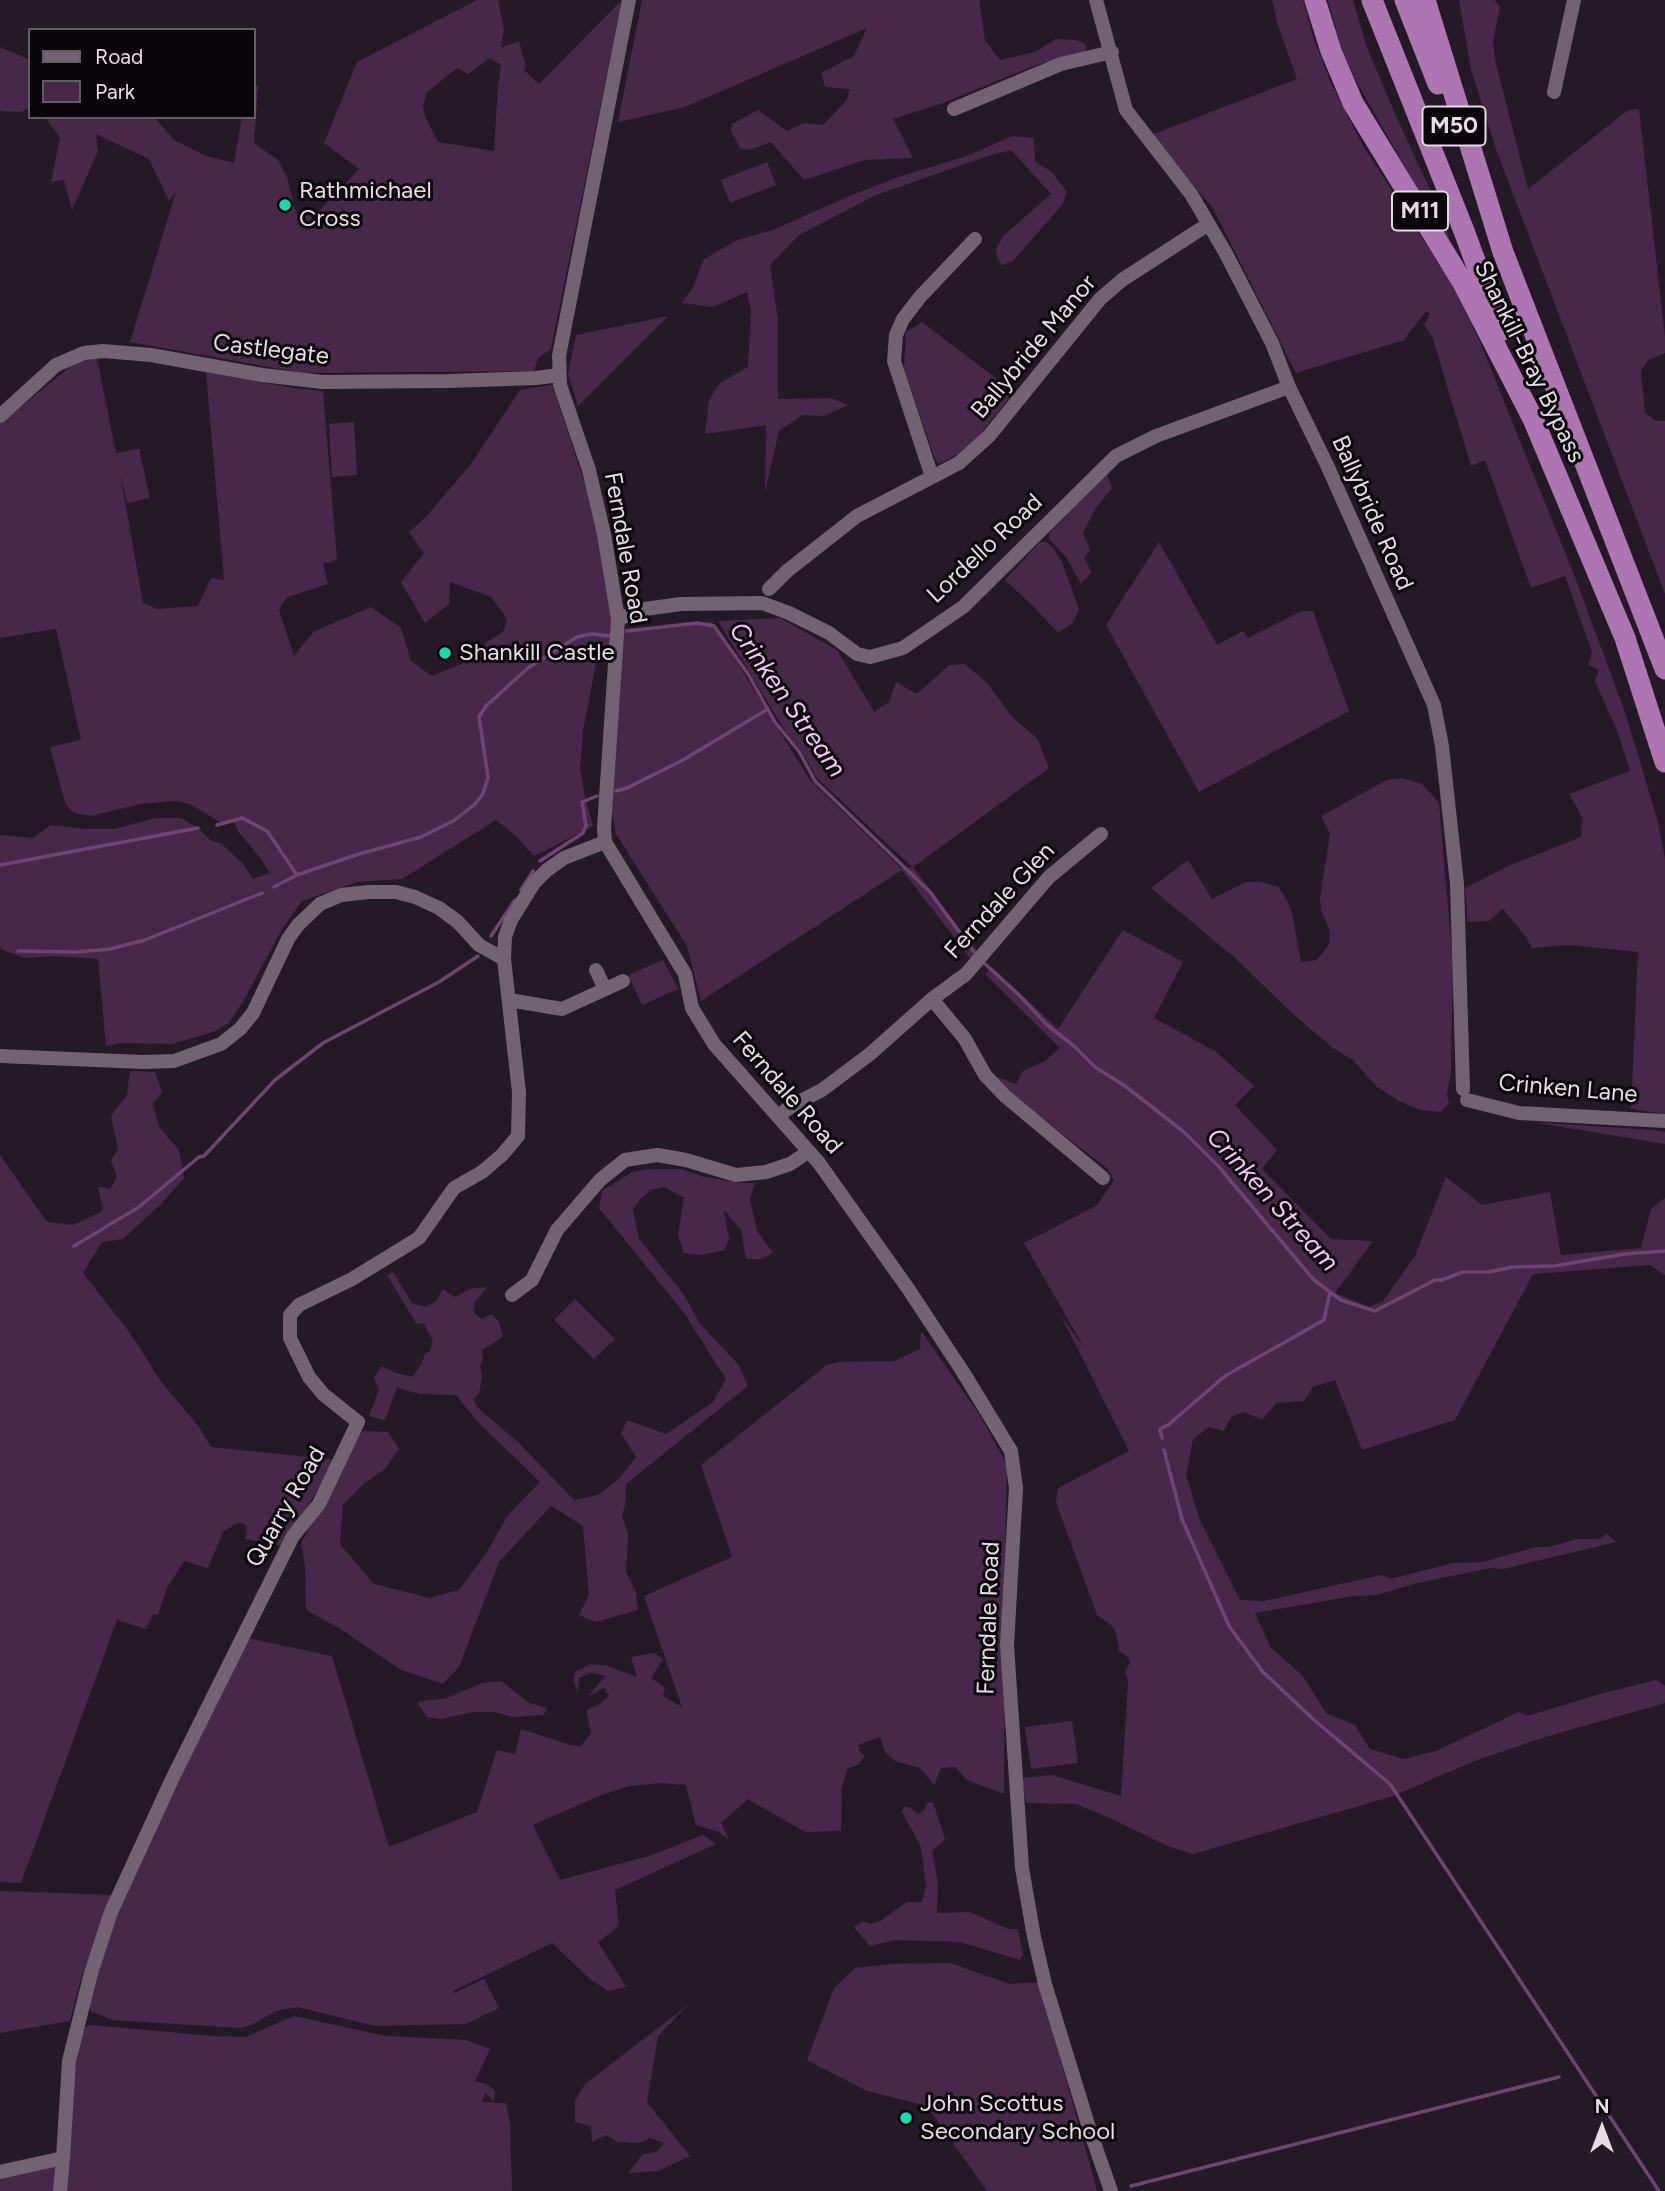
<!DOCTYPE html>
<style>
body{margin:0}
#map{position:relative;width:1665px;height:2191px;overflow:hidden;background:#261927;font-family:Figtree,sans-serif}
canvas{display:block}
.legend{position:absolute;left:28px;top:28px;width:228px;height:91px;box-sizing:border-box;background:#0b060c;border:2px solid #625c63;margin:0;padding:9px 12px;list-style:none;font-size:21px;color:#e5dce5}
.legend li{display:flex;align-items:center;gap:14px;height:35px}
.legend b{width:35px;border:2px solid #625c63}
.north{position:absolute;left:1567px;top:2093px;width:70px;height:70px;-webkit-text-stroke:5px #0b060c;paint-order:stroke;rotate:0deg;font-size:19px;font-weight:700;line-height:28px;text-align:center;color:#e5dce5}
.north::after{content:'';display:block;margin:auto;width:24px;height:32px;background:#e5dce5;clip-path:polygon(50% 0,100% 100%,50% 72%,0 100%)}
</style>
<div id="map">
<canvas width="1665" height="2191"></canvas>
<ul class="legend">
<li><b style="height:9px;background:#726273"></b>Road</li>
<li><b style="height:19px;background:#48284a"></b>Park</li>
</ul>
<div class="north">N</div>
</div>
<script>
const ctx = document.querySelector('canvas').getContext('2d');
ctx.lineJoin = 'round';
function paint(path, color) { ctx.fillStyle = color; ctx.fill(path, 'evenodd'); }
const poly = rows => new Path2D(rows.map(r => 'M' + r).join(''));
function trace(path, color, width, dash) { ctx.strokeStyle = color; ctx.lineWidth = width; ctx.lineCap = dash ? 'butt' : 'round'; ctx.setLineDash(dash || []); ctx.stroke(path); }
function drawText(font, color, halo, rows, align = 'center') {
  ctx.font = font + ' Figtree,sans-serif'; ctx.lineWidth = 6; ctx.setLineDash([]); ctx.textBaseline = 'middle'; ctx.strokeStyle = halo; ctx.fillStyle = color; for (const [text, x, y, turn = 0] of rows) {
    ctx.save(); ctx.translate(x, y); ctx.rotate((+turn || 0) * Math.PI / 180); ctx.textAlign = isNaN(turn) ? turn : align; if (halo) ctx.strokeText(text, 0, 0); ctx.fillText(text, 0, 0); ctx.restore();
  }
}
paint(poly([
 [477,0,498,0,504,30,501,48,519,41,526,66,524,70,539,84,622,0,551,349,538,358,534,371,303,373,130,342,176,192,169,201,149,159,96,134,98,151,72,210,64,180,51,182,60,138,45,117,154,117,174,140,206,156,234,163,242,117,254,117,254,86,258,86,254,143,278,160,287,177,296,213,314,216,359,169,324,143,357,62],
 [490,58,501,65,498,87,494,151,438,142,425,116,423,107,427,92,457,68,468,74],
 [642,0,979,0,985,40,1000,60,1035,52,1056,39,1076,40,1085,44,1086,51,1036,65,943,103,893,119,913,158,865,160,804,180,771,142,749,150,740,148,731,131,732,124,758,110,787,131,804,123,823,125,846,101,850,89,825,87,821,73,854,56,867,28,685,107,618,122],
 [1272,0,1303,0,1314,40,1332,85,1362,144,1454,288,1480,342,1573,572,1625,712,1658,822,1665,859,1665,1114,1631,1109,1638,952,1569,945,1532,948,1526,937,1503,909,1489,921,1468,922,1465,888,1510,865,1581,837,1582,817,1569,794,1630,771,1618,733,1595,681,1599,670,1588,665,1592,652,1565,576,1531,588,1485,460,1471,466,1432,336,1424,325,1430,314,1426,311,1404,340,1296,373,1213,208,1151,135,1297,79,1277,22],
 [1328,0,1353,0,1366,45,1396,116,1445,222,1450,241,1420,194,1354,77,1341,47],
 [1459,0,1494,0,1500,6,1493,41,1495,60,1528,189,1628,110,1639,109,1665,337,1665,353,1648,360,1641,371,1645,413,1656,421,1665,421,1665,594,1496,149,1471,70],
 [0,47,30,60,30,107,21,112,0,111],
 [1012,136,1034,138,1035,161,1053,173,1067,192,1062,205,1013,261,1002,265,998,260,996,249,1003,236,1051,194,1011,150,988,156,876,195,799,235,770,265,778,320,778,399,831,398,848,405,824,416,802,415,779,431,765,492,766,425,705,434,709,400,720,383,748,367,751,310,747,292,713,307,682,303,693,287,704,259,738,240,775,229,847,197,898,177,967,156],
 [767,162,776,185,730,203,721,180],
 [668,316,578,406,568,374,576,335],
 [922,322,1014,392,969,448,939,464,935,459,904,369,906,332],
 [97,358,116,453,139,449,150,498,127,503,120,473,143,603,157,609,198,606,211,578,224,580,206,372,293,388,323,391,337,559,330,563,323,562,328,584,287,597,279,610,294,656,313,632,371,607,401,628,411,661,432,676,473,659,485,643,504,631,507,619,491,597,450,582,449,604,425,623,401,582,424,553,409,532,424,519,471,464,520,390,552,385,596,517,613,614,612,649,596,663,583,731,580,769,585,797,593,826,534,856,515,835,496,820,402,879,357,882,302,901,282,929,244,1000,229,1023,213,1032,172,1044,119,1043,106,1046,98,959,55,956,24,958,1,949,0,945,0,835,32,838,51,825,85,829,114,829,156,818,181,818,198,828,210,840,222,844,243,864,253,879,270,873,260,858,239,832,233,821,223,824,190,804,174,801,140,804,91,816,74,813,65,803,50,747,81,740,56,629,0,638,0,424,76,362],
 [354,422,357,475,332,477,329,424],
 [1107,474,1112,488,1095,509,1083,533,1090,550,1084,558,1092,572,1081,584,1066,557,1049,539,1049,533],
 [1040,542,1046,542,1053,548,1062,562,1079,609,1073,623,1058,633,1034,607,1005,580],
 [1159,542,1217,645,1243,631,1248,638,1302,611,1313,611,1349,711,1199,792,1106,625],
 [780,618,837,650,875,713,876,710,889,702,896,682,917,694,949,665,965,664,987,683,1013,718,1037,738,1049,768,913,867,980,955,973,962,902,870,701,1001,687,946,616,834,611,807,623,629,712,622,810,780,902,869,912,867,816,777,803,753,789,737,718,621],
 [1402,778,1422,784,1439,803,1453,965,1451,1073,1447,1094,1449,1103,1441,1112,1420,1110,1399,1101,1376,1086,1353,1060,1333,1048,1292,1013,1234,957,1151,888,1188,860,1212,899,1246,882,1261,882,1279,887,1291,908,1301,962,1316,960,1323,953,1329,943,1330,931,1321,910,1320,898,1330,834,1321,816,1387,780],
 [1123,930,1183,962,1154,1018,1215,1051,1254,1086,1235,1105,1277,1150,1262,1169,1331,1239,1373,1241,1335,1293,1369,1307,1383,1301,1415,1256,1446,1177,1482,1205,1550,1192,1561,1255,1641,1248,1651,1209,1665,1198,1665,1275,1650,1265,1533,1274,1455,1420,1362,1450,1335,1380,1313,1387,1304,1401,1276,1403,1262,1420,1244,1412,1231,1417,1224,1431,1209,1427,1193,1439,1186,1475,1200,1520,1240,1600,1264,1601,1381,1575,1391,1579,1453,1563,1483,1562,1536,1547,1549,1547,1577,1539,1599,1539,1607,1534,1616,1542,1503,1569,1491,1568,1417,1583,1377,1595,1353,1596,1255,1613,1271,1648,1302,1675,1326,1713,1355,1725,1370,1749,1404,1759,1436,1751,1519,1712,1527,1716,1607,1692,1657,1680,1665,1686,1665,1703,1545,1737,1477,1760,1393,1796,1193,1854,1170,1847,1112,1819,1076,1804,1026,1803,1022,1778,1052,1775,1121,1796,1128,1682,1125,1672,1130,1663,1128,1657,1119,1651,1116,1633,1112,1626,1097,1615,1056,1502,1058,1488,1129,1451,1061,1316,1085,1349,1024,1243,1096,1206,1114,1181,1108,1169,1006,1091,991,1075,1016,1084,1023,1071,1045,1061,1060,1048,985,974,992,967,1058,1029],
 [663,960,678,989,642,1005,628,975],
 [130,1071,155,1072,162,1092,153,1103,159,1127,179,1150,184,1178,162,1203,123,1239,102,1242,83,1273,130,1333,160,1380,199,1427,211,1447,337,1460,282,1546,245,1539,247,1526,238,1522,223,1532,208,1568,184,1561,167,1588,158,1615,153,1614,146,1629,117,1620,21,1883,0,1882,0,1155,47,1222,73,1225,103,1211,98,1187,110,1189,117,1177,111,1161,118,1148,111,1116,127,1095],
 [1532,1122,1653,1130,1665,1132,1665,1144],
 [650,1169,681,1169,705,1177,741,1183,755,1183,750,1199,757,1231,773,1253,762,1259,746,1259,741,1230,724,1210,729,1239,725,1250,702,1255,684,1253,678,1235,684,1198,664,1187,651,1190,640,1199,633,1210,639,1239,683,1293,700,1324,738,1364,748,1386,626,1484,626,1502,622,1516,628,1534,626,1572,636,1592,638,1610,596,1622,579,1615,589,1595,583,1526,551,1506,499,1562,459,1667,443,1684,401,1670,339,1628,306,1610,305,1566,301,1543,362,1431,388,1432,399,1449,385,1469,363,1484,343,1505,340,1544,374,1584,430,1598,459,1590,485,1555,508,1515,540,1482,476,1420,456,1395,421,1394,397,1388,385,1420,369,1416,379,1390,374,1378,382,1366,396,1373,412,1377,421,1365,425,1354,430,1351,433,1341,424,1324,416,1323,387,1275,393,1272,412,1303,425,1307,436,1301,443,1289,455,1297,470,1289,487,1287,475,1302,474,1313,482,1319,491,1314,499,1322,503,1337,482,1350,483,1359,480,1366,482,1379,479,1393,473,1400,478,1408,518,1442,574,1500,598,1495,619,1479,636,1457,621,1434,627,1420,666,1434,713,1402,726,1379,684,1313,599,1208,602,1191,632,1172],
 [575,1299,615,1339,594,1359,554,1320],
 [921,1331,979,1414,1007,1465,1005,1548,1004,1794,967,1780,955,1767,941,1768,934,1785,920,1768,895,1761,885,1752,880,1737,858,1745,859,1751,865,1756,858,1765,847,1769,842,1788,841,1831,805,1832,748,1799,721,1823,729,1840,719,1832,696,1825,686,1785,661,1783,629,1786,604,1794,533,1825,560,1880,649,1856,703,1835,716,1844,615,1890,619,1926,598,1942,626,1987,608,1991,590,1979,552,1943,453,1991,454,1993,484,1979,499,2008,466,2024,375,2026,297,2007,276,2011,251,2025,241,2028,112,2020,91,2011,88,2004,110,1926,159,1819,247,1638,332,1656,389,1847,477,1812,497,1750,515,1754,521,1729,570,1745,581,1746,591,1733,586,1710,600,1704,609,1696,604,1688,587,1697,606,1676,591,1673,579,1678,578,1693,573,1680,575,1672,591,1664,608,1666,637,1677,631,1657,654,1653,663,1659,651,1678,665,1688,663,1696,682,1707,644,1596,732,1557,701,1465,827,1365,838,1362,894,1361,920,1349],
 [501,1681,529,1703,547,1708,544,1715,513,1717,494,1712,472,1712,441,1719,427,1717,417,1702,447,1698,482,1683],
 [1072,1721,1078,1763,1031,1769,1025,1727],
 [933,1802,945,1839,932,1851,938,1883,937,1913,970,1912,1008,1929,1018,1929,1023,1955,1020,1960,960,1942,895,1940,870,1946,854,1927,864,1921,870,1924,880,1921,907,1902,922,1902,926,1887,922,1855,920,1845,902,1812,904,1807,909,1807,918,1814,925,1809,927,1803],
 [0,1891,113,1895,82,1975,70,2021,0,2033],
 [950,1963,1010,1984,1039,1982,1097,2191,987,2191,927,2106,867,2091,807,2060,834,1988,855,1968,892,1964],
 [688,2005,658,2036,647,2102,690,2156,658,2171,628,2173,643,2154,656,2152,664,2143,650,2138,640,2143,618,2142,606,2135,592,2142,591,2126,575,2122,575,2101,585,2084],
 [294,2016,386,2036,466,2040,490,2049,475,2081,486,2084,495,2091,494,2101,485,2093,482,2102,506,2103,510,2123,512,2191,63,2191,74,2050,80,2029,91,2025,213,2036,246,2037],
 [59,2162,55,2191,0,2191,0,2175]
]), '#48284a');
trace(poly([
 [627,631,697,623,714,626,748,674,775,722,800,753,815,781,930,892,974,952],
 [616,791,627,788,683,760,768,709],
 [217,825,242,818,267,831,297,875],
 [540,861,583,833,586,826,582,802,597,796],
 [0,865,198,828],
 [274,887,297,875,359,854,421,837,455,820,475,804,483,794,488,777,479,717,486,706,528,668,577,637,591,634,610,636],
 [521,890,533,871],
 [491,936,515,900],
 [18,951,76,952,110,949,145,940,262,893],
 [983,962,1020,996,1047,1025,1074,1046,1095,1067,1125,1086,1184,1132,1220,1168,1314,1280,1341,1300,1375,1311,1435,1280,1442,1280,1463,1272,1489,1272,1513,1267,1554,1266,1625,1254,1665,1251],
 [74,1246,139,1207,199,1157,204,1156,275,1080,323,1043,439,982,478,956],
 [1162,1438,1160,1429,1168,1425,1225,1376,1324,1320,1330,1292],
 [1164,1450,1182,1519,1229,1626,1262,1671,1313,1719,1390,1784,1659,2191],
 [1131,2186,1559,2077]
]), '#6f4472', 3.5);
trace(poly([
 [629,0,559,356,560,385,589,470,604,534,618,619,604,828,605,842,685,974,692,1008,714,1044,819,1163,909,1290,963,1372,1011,1451,1016,1488,1007,1645,1022,1868,1034,1937,1045,1984,1090,2131,1111,2191],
 [1096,0,1126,110,1191,194,1225,252,1272,343,1289,387,1327,465,1434,705,1442,746,1457,884,1463,1089],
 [1554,92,1574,0],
 [954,109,1061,64,1112,52],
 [0,416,56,365,84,353,103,351,151,355,262,375,322,382,449,381,536,378,559,375],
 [932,477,894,361,896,335,903,319,920,297,975,239],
 [769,589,787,571,857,516,959,463,989,436,1100,299,1122,280,1207,225],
 [618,619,645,609,681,604,762,603,789,613,829,633,857,654,870,657,903,648,963,607,1116,456,1156,436,1289,387],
 [596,970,605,989],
 [932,999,965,1039,985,1075,1005,1096,1103,1178],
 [509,1000,562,1009,623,981],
 [0,1056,143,1062,174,1061,221,1044,240,1029,253,1013,288,939,298,925,320,904,341,895,369,892,396,892,415,897,439,908,458,922,479,945,504,959],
 [1467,1100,1519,1113,1665,1121],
 [778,1116,793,1105,822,1090,870,1054,932,999,966,974,1049,877,1101,834],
 [512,1295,532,1280,557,1230,600,1180,625,1160,657,1155,686,1160,736,1175,766,1172,790,1164,808,1152],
 [0,2172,63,2158,69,2061,91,1973,111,1912,174,1775,293,1536,319,1504,358,1422,323,1394,309,1377,290,1338,290,1315,299,1305,352,1279,419,1238,454,1188,482,1172,502,1155,518,1136,519,1092,504,959,505,937,511,920,534,883,547,870,564,858,605,842],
 [60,2191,63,2158]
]), '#726273', 14);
trace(poly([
 [1315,0,1331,51,1353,103,1463,283,1533,419,1625,638,1665,762],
 [1372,0,1464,231,1501,331],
 [1405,0,1438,84],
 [1425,0,1503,252,1665,669]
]), '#ad75b1', 21);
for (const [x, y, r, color] of [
 [285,205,7,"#1dd5b1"],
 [445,653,7,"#1dd5b1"],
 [906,2118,7,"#1dd5b1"]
]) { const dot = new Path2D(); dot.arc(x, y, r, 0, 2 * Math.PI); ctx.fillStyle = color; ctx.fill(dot); trace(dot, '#0b060c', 2.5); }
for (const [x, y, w] of [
 [1454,126,63],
 [1420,211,56]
]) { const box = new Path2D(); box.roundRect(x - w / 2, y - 19.5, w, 39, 5); ctx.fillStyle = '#0b060c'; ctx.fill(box); trace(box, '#e5dce5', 2); }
drawText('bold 23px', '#e5dce5', null, [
 ["M50",1454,126],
 ["M11",1420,211]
]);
drawText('24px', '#e5dce5', '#0b060c', [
 ["Rathmichael",299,191],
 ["Cross",299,219],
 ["Shankill Castle",459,653],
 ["John Scottus",920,2104],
 ["Secondary School",920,2132]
], 'left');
drawText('24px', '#e5dce5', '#0b060c', [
 ["Ballybride Manor",1034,347,-50],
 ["Castlegate",271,350,7],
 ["Shankill-Bray Bypass",1529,362,64],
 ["Ballybride Road",1372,513,66],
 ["Ferndale Road",625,548,80],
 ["Lordello Road",985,549,-43],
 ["Ferndale Glen",1000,901,-47],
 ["Crinken Lane",1568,1089,5],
 ["Ferndale Road",787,1093,49],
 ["Quarry Road",286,1507,-60],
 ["Ferndale Road",989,1618,-88]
]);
drawText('italic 26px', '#f8c3fc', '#0b060c', [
 ["Crinken Stream",787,700,55],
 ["Crinken Stream",1272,1200,48]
]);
</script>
